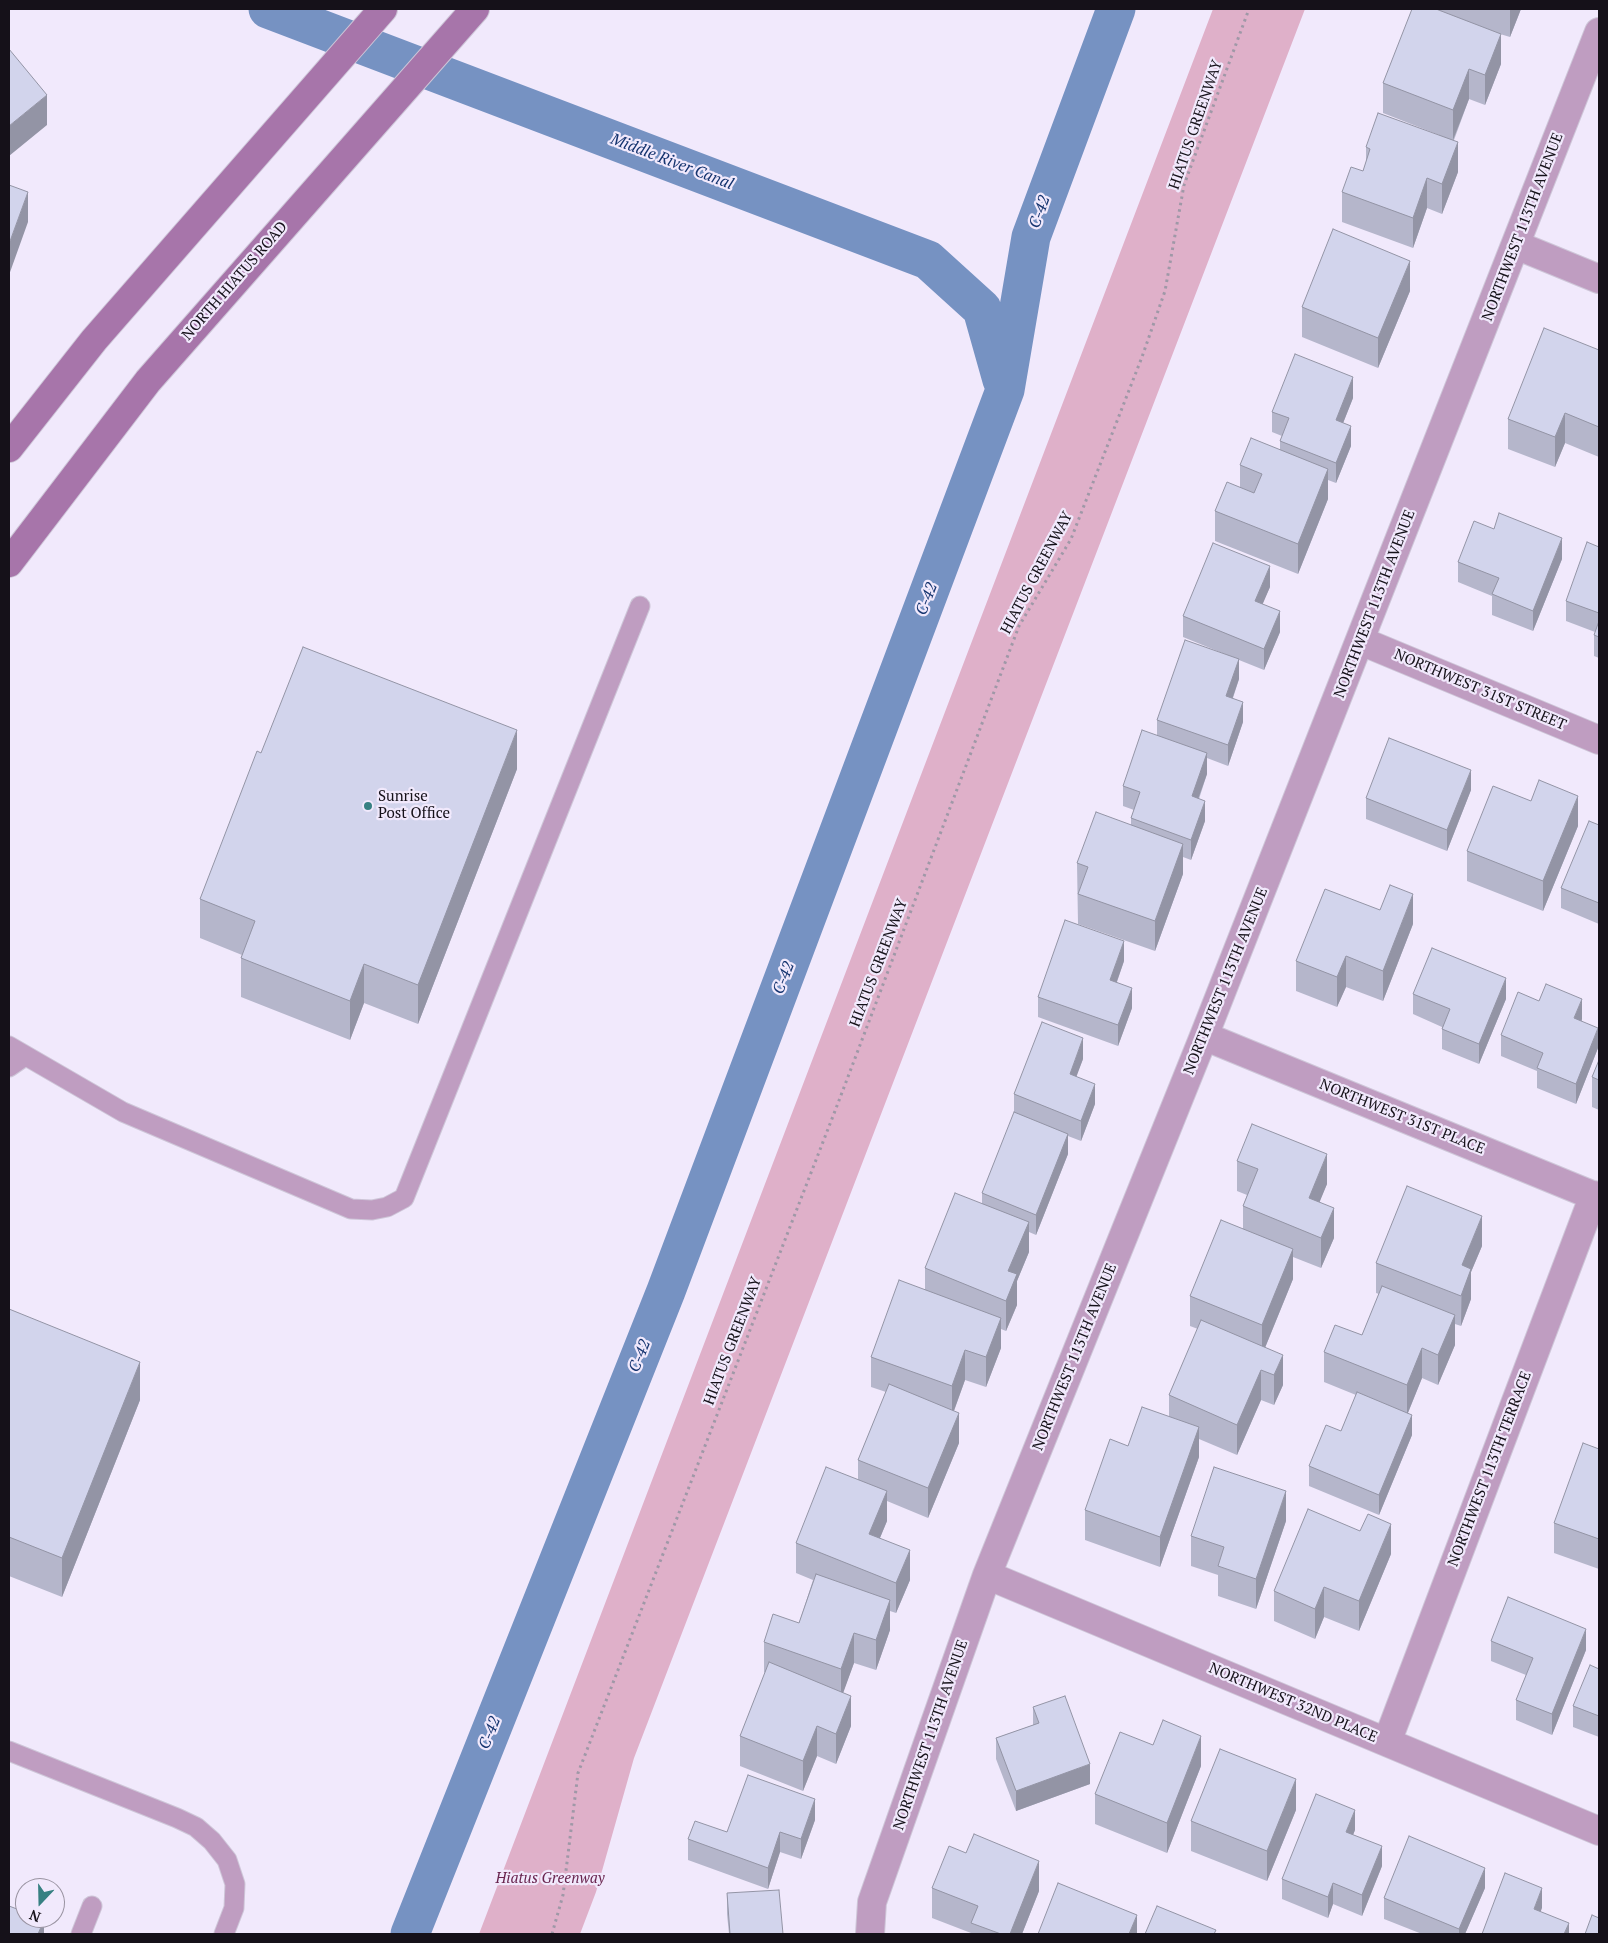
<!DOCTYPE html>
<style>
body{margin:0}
#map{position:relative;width:1608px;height:1943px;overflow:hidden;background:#f1e9fc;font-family:"PT Serif",serif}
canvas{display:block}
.frame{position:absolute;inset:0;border:10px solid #151119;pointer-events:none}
.north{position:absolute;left:15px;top:1878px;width:50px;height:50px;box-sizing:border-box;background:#f1e9fc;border:1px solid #9993a1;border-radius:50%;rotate:201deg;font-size:14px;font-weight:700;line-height:20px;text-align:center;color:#151119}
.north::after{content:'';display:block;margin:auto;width:18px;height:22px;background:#378082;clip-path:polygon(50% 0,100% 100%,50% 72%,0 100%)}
</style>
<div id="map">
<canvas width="1608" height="1943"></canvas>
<div class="frame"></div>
<div class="north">N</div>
</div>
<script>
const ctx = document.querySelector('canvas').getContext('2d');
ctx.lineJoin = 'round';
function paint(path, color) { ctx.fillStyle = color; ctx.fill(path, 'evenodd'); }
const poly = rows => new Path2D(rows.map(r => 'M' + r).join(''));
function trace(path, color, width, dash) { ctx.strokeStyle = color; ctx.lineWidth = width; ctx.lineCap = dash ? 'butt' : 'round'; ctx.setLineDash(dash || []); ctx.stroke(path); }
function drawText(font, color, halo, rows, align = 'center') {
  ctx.font = font + ' "PT Serif",serif'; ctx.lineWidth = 4.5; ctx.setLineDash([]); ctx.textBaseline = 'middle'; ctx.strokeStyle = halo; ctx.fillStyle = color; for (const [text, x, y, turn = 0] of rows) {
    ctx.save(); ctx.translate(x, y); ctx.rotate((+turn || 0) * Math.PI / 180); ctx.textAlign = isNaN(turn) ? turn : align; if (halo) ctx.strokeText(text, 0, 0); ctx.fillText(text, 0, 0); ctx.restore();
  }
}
paint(poly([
 [1213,9,1305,9,634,1758,596,1892,580,1934,479,1934]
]), '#dfb0c9');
trace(poly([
 [268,9,928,260,982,309,1002,380],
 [410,1934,666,1291,1005,390,1031,237,1116,9]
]), '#7692c2', 39);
const service = poly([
 [9,1046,123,1112,351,1209,372,1210,387,1207,404,1198,640,606],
 [9,1067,25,1056],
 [9,1751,177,1818,196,1827,212,1841,227,1860,235,1884,234,1908,224,1934],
 [81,1934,92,1906]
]);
const minor = poly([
 [1516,245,1599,279],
 [1361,641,1599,740],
 [1204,1036,1599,1198],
 [987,1575,1599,1831],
 [1387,1742,1594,1195],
 [870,1934,872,1902,987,1575,1204,1036,1599,32]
]);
const secondary = poly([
 [9,448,94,340,383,9],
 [9,563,148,381,475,9]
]);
trace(service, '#cec6d8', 21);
trace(minor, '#cec6d8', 30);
trace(secondary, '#cec6d8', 30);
trace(poly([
 [552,1934,563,1895,578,1773,835,1111,1019,626,1071,539,1142,357,1165,291,1184,185,1249,9]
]), '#9f98a7', 3, [2.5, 4]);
trace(service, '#bf9dc1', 19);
trace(minor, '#bf9dc1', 28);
trace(secondary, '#a775aa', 28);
paint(poly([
 [1440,9,1521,9,1510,37,1500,34,1501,64,1485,105,1469,99,1454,140,1458,172,1442,214,1427,208,1413,248,1342,222,1342,192,1363,171,1366,162,1366,147,1439,135,1383,113,1383,83,1440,10],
 [1410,291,1378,368,1302,337,1302,307],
 [1599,350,1599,457,1565,443,1555,467,1508,449,1508,419],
 [1353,398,1343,423,1351,446,1336,483,1328,480,1328,499,1298,574,1215,541,1215,511,1240,488,1240,465,1280,449,1280,441,1282,436,1272,432,1272,412],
 [1599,547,1599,658,1594,656,1594,635,1595,632,1566,621,1566,601],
 [1562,559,1533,631,1492,615,1492,596,1458,582,1458,562],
 [1270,587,1262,604,1280,632,1264,670,1239,660,1239,679,1233,698,1243,722,1228,766,1207,758,1207,774,1199,799,1205,821,1191,860,1183,857,1183,874,1155,951,1078,924,1077,863,1131,825,1131,818,1134,810,1123,806,1123,786,1157,735,1157,720,1227,655,1183,637,1183,616],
 [261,753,517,769,418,1024,364,1003,350,1040,241,997,241,958,242,955,200,938,200,899],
 [1471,790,1447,851,1366,819,1366,798],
 [1531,801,1578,826,1543,911,1467,881,1467,851],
 [1599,825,1599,924,1561,908,1561,888],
 [1413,924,1383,1001,1346,987,1337,1007,1296,991,1296,961],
 [1124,961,1117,982,1132,1008,1118,1046,1038,1017,1038,997],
 [1413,994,1506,999,1479,1064,1442,1049,1442,1027,1413,1014],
 [1582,1019,1582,1021,1598,1048,1576,1104,1537,1088,1537,1071,1501,1056,1501,1035],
 [1083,1059,1076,1076,1095,1104,1081,1141,1068,1136,1068,1154,1036,1235,1029,1232,1029,1252,1017,1281,1017,1305,1006,1331,1001,1329,1001,1348,986,1387,965,1380,954,1411,959,1443,928,1518,887,1501,887,1521,880,1538,910,1580,896,1613,890,1611,890,1630,876,1670,854,1663,843,1692,851,1726,836,1764,817,1756,803,1791,740,1766,740,1736,765,1673,764,1672,764,1642,799,1623,813,1580,796,1573,796,1543,858,1480,858,1460,886,1392,871,1387,871,1357,925,1290,925,1268,982,1203,982,1193,1014,1114,1014,1094],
 [1599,1060,1599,1110,1592,1107,1592,1077],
 [1237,1161,1327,1184,1319,1202,1334,1238,1321,1268,1293,1257,1293,1279,1265,1348,1283,1385,1274,1405,1261,1400,1237,1455,1199,1439,1199,1457,1160,1567,1085,1540,1085,1510,1128,1446,1169,1417,1169,1395,1198,1329,1190,1326,1190,1296,1243,1228,1243,1206,1247,1195,1237,1191],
 [1482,1246,1471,1272,1471,1299,1461,1326,1455,1324,1455,1345,1438,1385,1422,1378,1408,1413,1412,1435,1379,1515,1309,1486,1309,1466,1341,1431,1356,1395,1324,1382,1324,1352,1362,1335,1379,1294,1376,1293,1376,1263],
 [9,1309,140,1400,62,1597,9,1576],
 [1599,1449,1599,1569,1554,1553,1554,1523],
 [1286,1521,1256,1609,1218,1596,1218,1575,1191,1566,1191,1536],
 [1391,1554,1359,1631,1324,1617,1315,1639,1274,1621,1274,1591],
 [1491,1641,1586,1650,1552,1735,1516,1720,1516,1700,1526,1675,1491,1661],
 [1599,1669,1599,1737,1573,1727,1573,1706],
 [1033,1707,1090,1784,1016,1811,996,1759,996,1738,1033,1725],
 [1201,1766,1167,1853,1095,1824,1095,1794],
 [1296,1810,1267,1881,1191,1851,1191,1821],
 [815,1820,801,1859,780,1852,768,1889,688,1860,688,1839,727,1832],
 [1355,1830,1353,1835,1382,1866,1362,1916,1333,1904,1328,1918,1282,1899,1282,1879],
 [932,1888,1039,1891,1022,1934,971,1934,971,1933,932,1918],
 [1485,1888,1465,1934,1422,1934,1384,1919,1384,1898],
 [727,1893,783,1934,729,1934,727,1914]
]), '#b5b6cb');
paint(poly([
 [1510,9,1521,9,1510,37],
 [1501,34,1501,64,1485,105,1485,75],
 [1469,69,1469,99,1453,140,1453,110],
 [47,95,47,125,9,156,9,126],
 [1458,142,1458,172,1442,214,1442,184],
 [1427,178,1427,208,1413,248,1413,218],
 [28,192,28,222,9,275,9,244],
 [1410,261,1410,291,1378,368,1378,338],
 [1353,377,1353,398,1336,441,1336,420],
 [1565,413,1565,443,1555,467,1555,437],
 [1351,426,1351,446,1336,483,1336,463],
 [1328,469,1328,499,1298,574,1298,544],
 [1562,538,1562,559,1533,631,1533,611],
 [1270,566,1270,587,1255,622,1255,601],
 [1280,611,1280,632,1264,670,1264,649],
 [1239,659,1239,679,1226,717,1226,696],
 [1243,702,1243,722,1228,766,1228,745],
 [517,730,517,769,418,1024,418,985],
 [1207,753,1207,774,1192,816,1192,796],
 [1471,770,1471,790,1447,851,1447,830],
 [1578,796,1578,826,1543,911,1543,881],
 [1205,801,1205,821,1191,860,1191,840],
 [1183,844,1183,874,1155,951,1155,921],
 [1413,894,1413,924,1383,1001,1383,971],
 [1124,941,1124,961,1110,1001,1110,980],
 [1346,956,1346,987,1337,1007,1337,977],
 [364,964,364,1003,350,1040,350,1001],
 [1506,978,1506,999,1479,1064,1479,1044],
 [1132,988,1132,1008,1118,1046,1118,1025],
 [1582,999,1582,1019,1574,1038,1574,1018],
 [1598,1028,1598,1048,1576,1104,1576,1084],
 [1083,1038,1083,1059,1070,1094,1070,1074],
 [1095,1084,1095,1104,1081,1141,1081,1121],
 [1068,1134,1068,1154,1036,1235,1036,1215],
 [1327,1154,1327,1184,1309,1228,1309,1198],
 [1334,1208,1334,1238,1321,1268,1321,1238],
 [1482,1216,1482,1246,1471,1272,1471,1299,1461,1326,1462,1265],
 [1029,1222,1029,1252,1017,1281,1017,1305,1006,1331,1006,1301,1008,1271],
 [1293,1249,1293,1279,1262,1355,1262,1325],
 [1455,1315,1455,1345,1438,1385,1438,1355],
 [1001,1318,1001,1348,986,1387,986,1357],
 [1422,1348,1422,1378,1407,1415,1407,1385],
 [965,1350,965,1380,952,1416,952,1386],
 [1283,1355,1283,1385,1274,1405,1274,1375],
 [140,1362,140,1400,62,1597,62,1558],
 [1261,1370,1261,1400,1237,1455,1237,1425],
 [959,1413,959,1443,928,1518,928,1488],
 [1412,1415,1412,1435,1379,1515,1379,1495],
 [1199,1427,1199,1457,1160,1567,1160,1537],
 [887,1491,887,1521,869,1564,869,1534],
 [1286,1491,1286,1521,1256,1609,1256,1579],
 [1391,1524,1391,1554,1359,1631,1359,1601],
 [910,1550,910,1580,896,1613,896,1583],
 [1324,1587,1324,1617,1315,1639,1315,1609],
 [890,1600,890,1630,876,1670,876,1640],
 [1586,1629,1586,1650,1552,1735,1552,1714],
 [854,1633,854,1663,841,1699,841,1669],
 [851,1696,851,1726,836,1764,836,1734],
 [817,1726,817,1756,803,1791,803,1761],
 [1201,1736,1201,1766,1167,1853,1167,1823],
 [1090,1764,1090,1784,1016,1811,1016,1791],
 [1296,1779,1296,1810,1267,1881,1267,1851],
 [815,1799,815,1820,801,1859,801,1839],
 [1355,1810,1355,1830,1346,1852,1346,1832],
 [780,1832,780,1852,768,1889,768,1868],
 [1382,1846,1382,1866,1362,1916,1362,1895],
 [1039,1861,1039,1891,1022,1934,1010,1934],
 [1485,1868,1485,1888,1465,1934,1459,1934,1459,1929],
 [1333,1883,1333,1904,1328,1918,1328,1897],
 [1542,1888,1542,1908,1534,1930,1534,1909],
 [1137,1915,1137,1934,1129,1934],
 [44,1920,44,1934,38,1934],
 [1569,1923,1569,1934,1564,1934]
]), '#9394a5');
const building = poly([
 [1412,9,1436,9,1501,34,1485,75,1469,69,1453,110,1383,83,1412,9],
 [9,49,47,95,9,126,9,49],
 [1378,113,1458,142,1442,184,1427,178,1413,218,1342,192,1351,167,1363,171,1370,149,1366,147,1378,113],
 [9,185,28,192,9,244,9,185],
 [1333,229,1410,261,1378,338,1302,307,1333,229],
 [1544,328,1599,350,1599,427,1565,413,1555,437,1508,419,1544,328],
 [1295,354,1353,377,1336,420,1351,426,1336,463,1280,441,1289,418,1272,412,1295,354],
 [1251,438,1328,469,1298,544,1215,511,1227,482,1254,493,1262,474,1240,465,1251,438],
 [1499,513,1562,538,1533,611,1492,594,1499,578,1458,562,1474,521,1494,529,1499,513],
 [1587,542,1599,547,1599,613,1566,601,1587,542],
 [1213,543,1270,566,1255,601,1280,611,1264,649,1183,616,1213,543],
 [1599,621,1599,637,1594,635,1599,621],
 [1185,640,1239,659,1226,696,1243,702,1228,745,1157,720,1185,640],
 [303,647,517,730,418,985,364,964,350,1001,241,958,255,921,200,899,257,751,261,753,303,647],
 [1142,730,1207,753,1192,796,1205,801,1191,840,1131,818,1140,792,1123,786,1142,730],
 [1389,738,1471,770,1447,830,1366,798,1389,738],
 [1539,780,1578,796,1543,881,1467,851,1493,786,1531,801,1539,780],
 [1096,812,1183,844,1155,921,1078,894,1088,867,1077,863,1096,812],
 [1589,821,1599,825,1599,903,1561,888,1589,821],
 [1390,885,1413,894,1383,971,1346,956,1337,977,1296,961,1325,889,1380,910,1390,885],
 [1065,920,1124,941,1110,980,1132,988,1118,1025,1038,997,1065,920],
 [1432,948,1506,978,1479,1044,1442,1029,1450,1009,1413,994,1432,948],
 [1546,984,1582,999,1574,1018,1598,1028,1576,1084,1537,1068,1543,1053,1501,1035,1518,992,1539,1001,1546,984],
 [1042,1022,1083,1038,1070,1074,1095,1084,1081,1121,1014,1094,1042,1022],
 [1599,1060,1599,1080,1592,1077,1599,1060],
 [1014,1112,1068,1134,1036,1215,982,1193,1014,1112],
 [1252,1124,1327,1154,1309,1198,1334,1208,1321,1238,1243,1206,1258,1169,1237,1161,1252,1124],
 [1407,1186,1482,1216,1462,1265,1471,1269,1461,1296,1376,1263,1407,1186],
 [955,1193,1029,1222,1008,1271,1017,1274,1006,1301,925,1268,955,1193],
 [1221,1220,1293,1249,1262,1325,1190,1296,1221,1220],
 [899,1280,1001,1318,986,1357,965,1350,952,1386,871,1357,899,1280],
 [1382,1286,1455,1315,1438,1355,1422,1348,1407,1385,1324,1352,1335,1325,1362,1335,1382,1286],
 [9,1309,140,1362,62,1558,9,1537,9,1309],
 [1201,1320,1283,1355,1274,1375,1261,1370,1237,1425,1169,1395,1201,1320],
 [889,1384,959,1413,928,1488,858,1460,889,1384],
 [1357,1392,1412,1415,1379,1495,1309,1466,1326,1425,1341,1431,1357,1392],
 [1142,1407,1199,1427,1160,1537,1085,1510,1110,1439,1128,1446,1142,1407],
 [1583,1443,1599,1449,1599,1539,1554,1523,1583,1443],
 [826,1467,887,1491,869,1534,910,1550,896,1583,796,1543,826,1467],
 [1214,1467,1286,1491,1256,1579,1218,1566,1224,1547,1191,1536,1214,1467],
 [1308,1509,1360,1531,1368,1514,1391,1524,1359,1601,1324,1587,1315,1609,1274,1591,1308,1509],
 [816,1574,890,1600,876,1640,854,1633,841,1669,764,1642,773,1614,799,1623,816,1574],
 [1508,1597,1586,1629,1552,1714,1516,1700,1533,1658,1491,1641,1508,1597],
 [769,1662,851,1696,836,1734,817,1726,803,1761,740,1736,769,1662],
 [1590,1665,1599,1669,1599,1716,1573,1706,1590,1665],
 [1065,1696,1090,1764,1016,1791,996,1738,1039,1723,1033,1707,1065,1696],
 [1163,1720,1201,1736,1167,1823,1095,1794,1120,1732,1153,1745,1163,1720],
 [1220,1749,1296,1779,1267,1851,1191,1821,1220,1749],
 [748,1775,815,1799,801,1839,780,1832,768,1868,688,1839,695,1821,727,1832,748,1775],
 [1316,1794,1355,1810,1346,1832,1382,1846,1362,1895,1333,1883,1328,1897,1282,1879,1316,1794],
 [974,1834,1039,1861,1010,1934,1001,1934,971,1923,978,1906,932,1888,949,1846,966,1853,974,1834],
 [1409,1836,1485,1868,1459,1929,1384,1898,1409,1836],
 [1505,1873,1542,1888,1534,1909,1569,1923,1564,1934,1482,1934,1505,1873],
 [1058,1883,1137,1915,1129,1934,1038,1934,1058,1883],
 [779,1890,783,1934,730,1934,727,1893,779,1890],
 [9,1906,25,1912,25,1918,40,1918,44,1920,38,1934,9,1934,9,1906],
 [1157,1906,1216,1930,1214,1934,1145,1934,1157,1906],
 [1592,1915,1599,1918,1599,1934,1585,1934,1592,1915]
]);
paint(building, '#d2d4ec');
trace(building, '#9394a5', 1);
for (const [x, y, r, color] of [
 [368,806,5,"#378082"]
]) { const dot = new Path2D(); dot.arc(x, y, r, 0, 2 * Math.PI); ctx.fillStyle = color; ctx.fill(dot); trace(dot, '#f1e9fc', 2); }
drawText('15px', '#151119', '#f1e9fc', [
 ["HIATUS GREENWAY",1196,125,-71],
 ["NORTHWEST 113TH AVENUE",1523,227,-69],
 ["NORTH HIATUS ROAD",235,281,-49],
 ["HIATUS GREENWAY",1037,573,-62],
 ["NORTHWEST 113TH AVENUE",1375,604,-69],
 ["NORTHWEST 31ST STREET",1480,690,23],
 ["HIATUS GREENWAY",879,963,-69],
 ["NORTHWEST 113TH AVENUE",1226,981,-68],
 ["NORTHWEST 31ST PLACE",1402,1117,22],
 ["HIATUS GREENWAY",733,1341,-69],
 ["NORTHWEST 113TH AVENUE",1075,1357,-68],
 ["NORTHWEST 113TH TERRACE",1490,1469,-69],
 ["NORTHWEST 32ND PLACE",1293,1703,23],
 ["NORTHWEST 113TH AVENUE",931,1735,-71]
]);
drawText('15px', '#151119', '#f1e9fc', [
 ["Sunrise",378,797],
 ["Post Office",378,814]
], 'left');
drawText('italic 15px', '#69254f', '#f1e9fc', [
 ["Hiatus Greenway",550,1879]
]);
drawText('italic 16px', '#15346f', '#f1e9fc', [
 ["Middle River Canal",672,162,21],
 ["C-42",1040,212,-70],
 ["C-42",927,599,-69],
 ["C-42",784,978,-69],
 ["C-42",640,1356,-68],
 ["C-42",490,1733,-68]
]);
</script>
